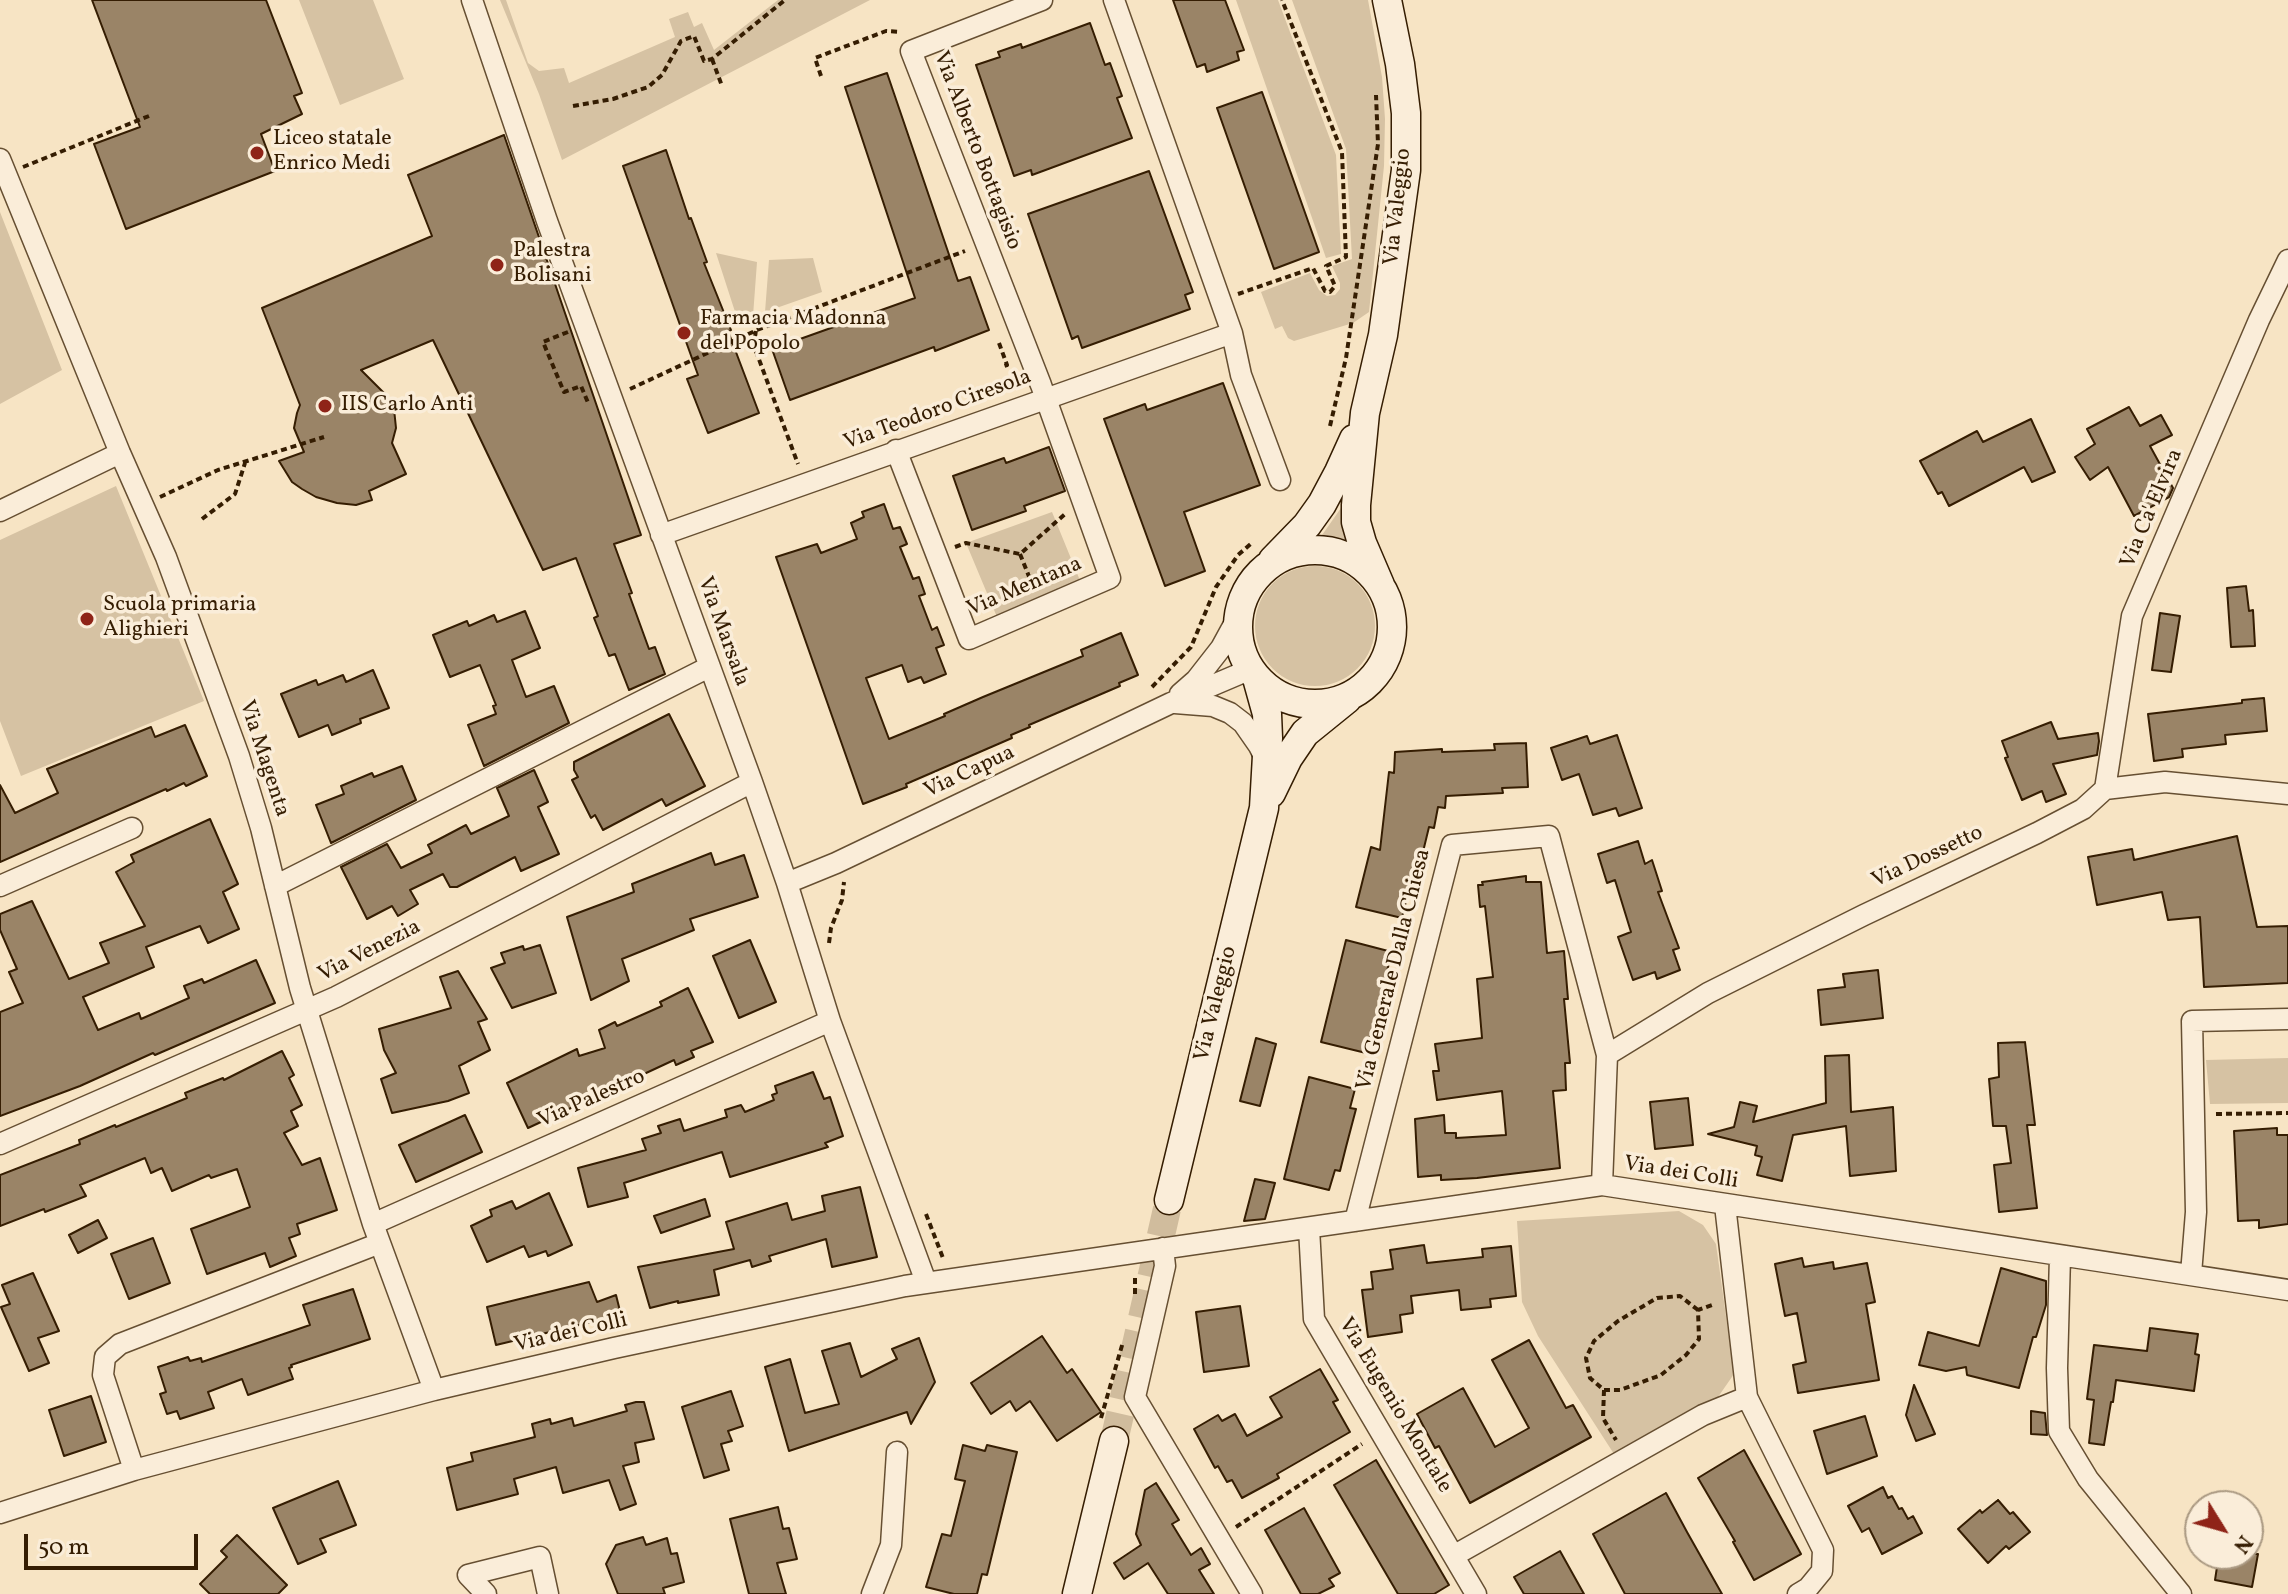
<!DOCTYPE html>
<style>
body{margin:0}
#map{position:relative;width:2288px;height:1594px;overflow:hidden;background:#f7e4c4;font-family:Vollkorn,serif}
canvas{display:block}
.north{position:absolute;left:2184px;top:1490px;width:80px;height:80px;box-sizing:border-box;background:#faedd9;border:2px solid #ab9a83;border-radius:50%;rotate:127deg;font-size:22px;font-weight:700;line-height:32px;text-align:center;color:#351d02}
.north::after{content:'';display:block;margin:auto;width:28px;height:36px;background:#8f2418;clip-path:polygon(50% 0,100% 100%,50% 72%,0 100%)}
.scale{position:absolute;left:24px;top:1534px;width:174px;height:36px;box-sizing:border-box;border:4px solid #351d02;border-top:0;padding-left:10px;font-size:24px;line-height:28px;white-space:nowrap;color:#351d02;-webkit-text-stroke:6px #faedd9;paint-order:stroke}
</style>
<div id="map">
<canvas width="2288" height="1594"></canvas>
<div class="north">N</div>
<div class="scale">50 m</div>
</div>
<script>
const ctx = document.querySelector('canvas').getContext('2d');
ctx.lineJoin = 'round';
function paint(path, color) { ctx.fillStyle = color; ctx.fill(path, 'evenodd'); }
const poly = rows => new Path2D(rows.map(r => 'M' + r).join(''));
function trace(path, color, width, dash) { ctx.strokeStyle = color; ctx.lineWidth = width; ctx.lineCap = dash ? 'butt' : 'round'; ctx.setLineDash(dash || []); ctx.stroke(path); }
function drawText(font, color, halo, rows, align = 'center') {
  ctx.font = font + ' Vollkorn,serif'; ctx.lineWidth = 7; ctx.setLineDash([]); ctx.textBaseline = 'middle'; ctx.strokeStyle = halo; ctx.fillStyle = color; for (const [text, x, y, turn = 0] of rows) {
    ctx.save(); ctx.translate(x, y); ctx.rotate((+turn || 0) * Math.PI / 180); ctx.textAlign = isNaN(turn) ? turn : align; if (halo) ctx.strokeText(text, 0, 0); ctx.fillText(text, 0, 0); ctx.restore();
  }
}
paint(poly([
 [299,0,373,0,404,79,340,105],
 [500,0,506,0,528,63,539,71,564,68,569,83,675,37,669,19,688,12,694,27,702,23,714,50,778,0,870,0,562,160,539,94],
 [1236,0,1278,0,1336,155,1341,254,1326,258],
 [1292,0,1368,0,1382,77,1385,119,1384,166,1369,312,1353,323,1294,341,1288,338,1282,326,1275,329,1261,292,1310,273,1319,290,1327,296,1335,295,1340,289,1340,283,1332,266,1352,259,1346,149],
 [0,212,62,370,0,404],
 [716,253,757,262,753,316,738,321],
 [813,258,822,292,765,312,769,260],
 [116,486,204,701,21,776,0,721,0,540],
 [1341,508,1349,542,1320,538],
 [1052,512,1081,583,997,617,966,543],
 '1255 626a60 60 0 1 1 120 0a60 60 0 1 1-120 0Z',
 [2288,1058,2288,1103,2210,1104,2206,1060],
 [1679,1211,1703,1225,1716,1244,1734,1374,1718,1397,1614,1454,1538,1336,1522,1302,1517,1221]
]), '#d6c2a3');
const building = poly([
 [92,0,266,0,302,93,294,96,302,114,261,134,275,171,126,229,94,144,140,127,92,0],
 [1173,0,1225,0,1244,50,1237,52,1239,60,1207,72,1205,64,1197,67,1173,0],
 [1090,23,1105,65,1110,63,1122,96,1117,98,1132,138,1032,175,1031,170,1014,176,976,65,1000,57,998,52,1021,44,1022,48,1090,23],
 [887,73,958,281,970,277,989,330,935,351,934,347,790,400,772,349,915,298,845,87,887,73],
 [1262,92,1319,252,1274,269,1217,108,1262,92],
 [504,135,641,535,614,544,632,593,629,594,649,649,655,647,665,674,629,690,615,654,609,656,594,618,598,616,576,558,543,570,433,340,361,370,386,395,394,409,396,428,392,443,406,474,369,491,372,500,356,505,337,503,316,497,302,489,292,482,279,461,304,452,294,428,297,413,300,405,262,308,432,236,408,175,504,135],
 [666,150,689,219,691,218,707,262,704,263,731,330,728,331,759,413,708,433,687,379,698,375,623,166,666,150],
 [1149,171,1193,292,1185,295,1190,309,1082,348,1078,336,1072,339,1028,214,1149,171],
 [1223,383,1260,485,1184,512,1205,571,1165,586,1104,419,1145,404,1147,410,1223,383],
 [2129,407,2140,426,2161,415,2172,435,2150,446,2173,488,2169,497,2134,516,2108,467,2090,480,2075,457,2095,444,2087,429,2129,407],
 [2031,419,2055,472,2032,482,2024,467,1949,506,1942,492,1938,494,1920,461,1977,431,1983,442,2031,419],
 [1049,447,1065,491,1024,506,1026,511,972,530,953,476,1004,458,1006,463,1049,447],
 [884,504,893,529,900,527,907,544,900,547,913,579,919,577,925,594,919,596,932,630,937,627,944,645,936,648,946,674,924,683,921,677,908,682,902,665,866,678,889,739,945,716,944,714,983,697,1083,656,1081,650,1121,633,1138,675,1119,683,1120,686,1029,725,1030,727,1011,735,1012,738,906,784,907,787,863,804,776,557,817,544,821,553,857,539,851,523,864,517,862,512,884,504],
 [2246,586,2249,611,2253,610,2255,646,2231,647,2227,588,2246,586],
 [525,611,540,648,512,660,526,697,554,686,569,723,484,766,468,725,496,714,493,706,496,705,480,665,450,677,433,635,467,621,469,626,494,615,497,622,525,611],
 [2160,613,2180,616,2171,672,2152,670,2160,613],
 [373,670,389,708,360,719,361,723,332,735,328,725,299,737,281,694,316,680,318,685,343,675,346,682,373,670],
 [2264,698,2267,731,2225,735,2226,744,2182,749,2183,757,2154,761,2148,714,2242,703,2242,700,2264,698],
 [669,714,705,786,666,806,662,799,603,830,595,815,591,818,572,780,578,777,574,770,574,762,669,714],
 [2051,722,2058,739,2098,733,2099,741,2097,755,2053,764,2066,794,2046,802,2042,791,2022,800,2005,758,2008,757,2002,741,2051,722],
 [185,725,207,776,186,786,184,783,167,791,166,789,0,862,0,785,15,813,58,793,47,769,151,727,155,737,185,725],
 [1617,735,1642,808,1619,816,1616,808,1593,815,1579,774,1562,780,1551,748,1587,736,1590,744,1617,735],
 [1526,743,1528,787,1502,788,1503,793,1446,796,1445,808,1438,807,1434,828,1429,827,1414,889,1409,888,1402,918,1356,907,1371,847,1380,850,1389,772,1394,773,1395,752,1442,749,1442,752,1495,750,1494,744,1526,743],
 [402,766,416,800,331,843,316,805,344,794,341,786,372,773,374,777,402,766],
 [534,770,548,802,538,807,559,854,521,871,515,857,457,887,450,887,443,874,410,890,418,904,398,916,392,906,367,919,341,867,387,844,401,868,432,853,428,845,466,825,471,834,509,816,497,788,534,770],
 [210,819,238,884,223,892,239,929,208,943,200,926,146,947,154,967,83,997,98,1030,139,1013,141,1019,189,998,184,986,202,979,204,983,256,960,275,1003,155,1055,153,1053,80,1086,0,1116,0,1012,23,1003,9,972,17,969,0,930,0,914,32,901,69,979,109,963,100,943,145,926,116,872,134,862,131,855,210,819],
 [2237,836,2257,927,2288,926,2288,983,2204,987,2200,917,2168,920,2162,892,2097,905,2088,857,2132,849,2134,860,2237,836],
 [1638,841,1645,864,1652,860,1662,891,1658,892,1679,948,1673,950,1680,970,1657,979,1655,972,1633,980,1618,937,1631,932,1615,880,1607,883,1598,854,1638,841],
 [711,853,715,865,744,855,758,897,690,919,694,930,622,959,629,981,591,1000,567,917,634,892,632,884,711,853],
 [1526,876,1526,882,1541,882,1547,953,1564,951,1568,999,1564,999,1570,1063,1565,1063,1566,1090,1553,1091,1560,1168,1477,1178,1441,1180,1441,1175,1418,1177,1415,1119,1444,1115,1445,1133,1456,1133,1456,1138,1506,1135,1502,1091,1437,1100,1433,1071,1439,1071,1435,1044,1482,1038,1477,979,1493,977,1485,906,1480,907,1478,885,1483,885,1482,882,1526,876],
 [750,940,776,1002,739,1018,713,956,750,940],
 [1346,940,1392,952,1387,971,1393,972,1376,1034,1371,1033,1366,1053,1321,1042,1346,940],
 [540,945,556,993,512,1008,491,968,505,963,501,953,523,946,524,950,540,945],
 [1878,970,1883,1018,1821,1025,1818,990,1845,987,1843,974,1878,970],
 [458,971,487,1019,478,1022,490,1050,459,1066,469,1093,448,1101,392,1113,381,1079,396,1073,384,1050,379,1029,451,1008,440,977,458,971],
 [688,988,713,1042,691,1051,694,1057,676,1065,674,1060,528,1128,507,1083,577,1049,579,1056,605,1048,599,1030,615,1022,617,1026,662,1006,660,1002,688,988],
 [1256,1038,1276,1044,1260,1106,1240,1101,1256,1038],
 [2025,1042,2035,1125,2027,1125,2037,1208,1999,1212,1994,1165,2011,1163,2006,1126,1993,1126,1989,1079,1999,1077,1998,1043,2025,1042],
 [282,1051,294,1075,289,1078,302,1105,291,1111,298,1126,284,1133,302,1165,320,1158,337,1210,297,1224,300,1234,289,1238,296,1256,270,1267,265,1253,207,1274,191,1229,250,1207,237,1169,211,1178,209,1175,172,1191,162,1168,151,1173,145,1158,80,1185,86,1196,45,1212,44,1209,0,1226,0,1175,80,1144,79,1140,115,1125,116,1127,187,1098,185,1093,223,1078,224,1080,282,1051],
 [1849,1055,1851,1112,1893,1107,1896,1171,1850,1176,1846,1126,1793,1135,1782,1181,1757,1175,1762,1157,1755,1155,1757,1146,1708,1134,1734,1127,1740,1102,1757,1106,1753,1122,1826,1103,1825,1056,1849,1055],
 [813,1072,824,1099,830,1097,843,1136,825,1143,828,1147,730,1177,722,1152,624,1183,628,1197,588,1207,578,1168,646,1150,642,1139,661,1133,658,1126,680,1119,684,1131,727,1117,725,1110,741,1105,745,1112,774,1100,772,1095,777,1093,775,1086,813,1072],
 [1309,1077,1355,1089,1350,1108,1356,1109,1346,1147,1340,1171,1335,1170,1329,1190,1284,1179,1309,1077],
 [1688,1098,1693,1145,1655,1149,1650,1102,1688,1098],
 [465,1115,482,1152,416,1182,399,1145,465,1115],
 [2277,1128,2277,1135,2288,1135,2288,1224,2259,1228,2259,1220,2238,1221,2234,1131,2277,1128],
 [1255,1179,1275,1183,1265,1219,1244,1221,1255,1179],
 [860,1187,877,1257,832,1267,826,1239,769,1256,771,1261,752,1267,750,1260,714,1270,719,1295,678,1303,678,1301,650,1308,638,1267,734,1249,726,1222,787,1203,792,1220,825,1211,822,1196,860,1187],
 [549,1193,572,1245,548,1256,546,1251,529,1257,524,1246,487,1262,471,1226,492,1216,490,1210,512,1201,516,1209,549,1193],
 [705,1199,710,1216,661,1233,654,1216,705,1199],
 [98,1220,107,1238,78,1253,69,1235,98,1220],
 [153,1238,170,1283,129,1299,111,1254,153,1238],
 [1424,1245,1427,1263,1483,1257,1482,1249,1511,1246,1516,1296,1490,1299,1491,1307,1461,1310,1459,1290,1411,1296,1413,1313,1400,1315,1402,1332,1368,1337,1362,1290,1373,1289,1371,1272,1393,1269,1390,1250,1424,1245],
 [1802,1258,1804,1267,1833,1262,1834,1269,1867,1263,1875,1302,1866,1304,1879,1380,1798,1393,1793,1365,1806,1362,1797,1313,1785,1316,1775,1264,1802,1258],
 [2001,1268,2046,1281,2046,1305,2036,1337,2033,1337,2019,1388,1967,1375,1966,1367,1946,1371,1919,1365,1928,1332,1979,1346,2001,1268],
 [33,1273,59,1331,38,1338,49,1363,29,1371,1,1307,10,1304,2,1285,33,1273],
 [589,1282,597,1302,616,1295,621,1315,496,1345,487,1307,589,1282],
 [353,1289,370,1339,291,1365,292,1367,289,1368,293,1379,248,1395,242,1379,208,1392,214,1408,180,1419,177,1411,167,1414,160,1394,166,1392,158,1367,188,1357,190,1361,201,1358,202,1362,310,1325,303,1305,353,1289],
 [1240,1306,1249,1366,1204,1372,1196,1312,1240,1306],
 [2150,1328,2198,1334,2195,1354,2199,1355,2194,1391,2116,1380,2113,1402,2111,1402,2104,1445,2089,1443,2094,1400,2087,1399,2094,1345,2147,1351,2150,1328],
 [1042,1336,1067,1373,1072,1369,1101,1412,1057,1441,1030,1401,1016,1411,1010,1401,991,1414,971,1383,1042,1336],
 [919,1338,935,1382,911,1424,907,1412,789,1451,765,1367,790,1359,805,1413,839,1404,822,1351,850,1343,861,1377,897,1359,892,1349,919,1338],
 [1529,1340,1566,1408,1573,1405,1591,1437,1470,1503,1439,1446,1435,1448,1417,1414,1463,1388,1495,1447,1529,1428,1492,1360,1529,1340],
 [1320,1369,1338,1400,1333,1402,1350,1432,1277,1474,1279,1478,1242,1498,1232,1480,1227,1482,1218,1466,1215,1468,1194,1429,1218,1415,1222,1421,1235,1414,1247,1436,1282,1417,1270,1397,1320,1369],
 [1914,1385,1935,1434,1916,1441,1906,1415,1914,1385],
 [731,1391,743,1426,728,1431,732,1441,721,1444,729,1470,704,1478,682,1407,731,1391],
 [91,1396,106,1442,64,1456,49,1410,91,1396],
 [636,1402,644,1402,654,1439,635,1443,639,1462,623,1466,636,1504,620,1510,609,1480,563,1493,556,1467,514,1479,518,1494,457,1510,447,1468,473,1461,471,1453,535,1437,532,1424,550,1419,551,1424,572,1418,574,1426,627,1411,625,1405,636,1402],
 [2031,1411,2045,1413,2047,1435,2031,1434,2031,1411],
 [1865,1416,1877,1456,1827,1474,1814,1431,1865,1416],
 [963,1445,985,1451,987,1445,1017,1452,987,1575,982,1574,977,1594,954,1594,926,1587,942,1534,951,1536,965,1481,955,1479,963,1445],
 [1744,1450,1801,1554,1754,1580,1733,1542,1735,1541,1698,1478,1744,1450],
 [1376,1460,1449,1585,1434,1594,1398,1594,1334,1485,1376,1460],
 [338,1481,356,1525,320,1539,326,1552,298,1564,273,1508,338,1481],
 [1156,1483,1179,1520,1172,1524,1191,1555,1201,1548,1210,1564,1199,1570,1214,1594,1168,1594,1148,1563,1124,1579,1114,1563,1141,1545,1136,1534,1145,1490,1156,1483],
 [1883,1487,1888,1498,1892,1496,1899,1509,1902,1508,1908,1519,1913,1516,1922,1533,1882,1554,1869,1528,1862,1532,1848,1506,1883,1487],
 [1666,1493,1687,1532,1722,1594,1625,1594,1593,1534,1666,1493],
 [1998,1500,2010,1514,2013,1512,2030,1532,2009,1549,2006,1546,1988,1563,1958,1529,1980,1510,1982,1513,1998,1500],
 [778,1507,783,1529,789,1528,797,1559,777,1563,786,1594,749,1594,730,1519,778,1507],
 [1304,1508,1340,1573,1329,1579,1334,1586,1318,1594,1301,1594,1265,1530,1304,1508],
 [237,1535,287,1585,278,1594,210,1594,200,1584,227,1557,221,1551,237,1535],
 [643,1537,646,1545,667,1538,671,1554,677,1553,684,1582,663,1588,665,1594,618,1594,606,1564,616,1545,643,1537],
 [1560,1551,1584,1594,1524,1594,1514,1577,1560,1551],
 [2219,1554,2258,1554,2252,1587,2215,1580,2219,1554]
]);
paint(building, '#9a8467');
trace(building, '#351d02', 2);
trace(poly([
 [1114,1441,1169,1200]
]), '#d0bc9d', 28, [28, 14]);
const street = poly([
 [472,0,547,221,752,782,787,883,830,1021,926,1282],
 [1114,0,1232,333,1241,375,1280,480],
 [0,159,120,453,166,557,239,756,261,828,300,988,373,1224,434,1390],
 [896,450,969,639,1110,578,1041,385,911,51,1042,0],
 [0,511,120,453],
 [661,535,1232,333],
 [1180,694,1196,680,1221,648,1239,615],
 [1175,703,1213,706,1230,713,1243,723,1259,746,1266,760],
 [2105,789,2132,616,2259,320,2288,260],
 [787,883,836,863,1171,703,1251,669],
 [0,886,132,828],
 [275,886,709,667],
 [1607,1055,1708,993,1864,915,2037,833,2083,809,2105,789,2165,782,2288,794],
 [0,1144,336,997,752,782],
 [1725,1205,1747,1397,1823,1550,1822,1571,1808,1588,1798,1594],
 [1355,1221,1452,845,1549,836,1607,1055,1602,1185],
 [373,1224,830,1021],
 [1309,1228,1314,1319,1476,1594],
 [1163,1248,1165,1266,1135,1397,1252,1594],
 [2060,1256,2057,1368,2059,1431,2088,1479,2181,1594],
 [2191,1274,2196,1212,2192,1021,2288,1019],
 [134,1470,103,1375,105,1357,120,1344,380,1243],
 [0,1513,134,1470,434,1390,614,1348,905,1286,1602,1185,2288,1290],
 [1455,1555,1703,1415,1747,1397],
 [486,1594,468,1575,540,1557,548,1594],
 [872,1594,891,1545,897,1452]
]);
const secondary = poly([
 '1238 627a77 77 0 1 1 154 0a77 77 0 1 1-154 0Z',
 [1273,560,1307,525,1322,504,1339,472,1354,439],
 [1380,585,1362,543,1356,522,1356,505,1365,413,1383,335,1406,170,1406,113,1400,64,1387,0],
 [1271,793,1288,758,1305,733,1347,699],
 [1169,1200,1264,808,1268,738,1267,714,1257,678],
 [1077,1594,1114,1441]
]);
trace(street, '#664f32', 23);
trace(secondary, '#351d02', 31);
trace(poly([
 [712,59,722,86],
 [821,76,815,58,886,31,901,32],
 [573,106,613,99,648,87,662,75,681,41,694,36,704,61,712,59,785,0],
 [23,167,149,116],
 [1238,294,1313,268,1325,291,1330,292,1335,286,1326,266,1346,257,1342,152,1282,0],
 [757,321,754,346,798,464],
 [568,332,543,342,564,392,581,386,589,405],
 [999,343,1007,365,1001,367],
 [630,389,757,330,965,251],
 [1330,426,1346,358,1378,144,1376,95],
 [160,497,218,470,324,437],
 [202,519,235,494,245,463],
 [955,547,966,543,1020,554,1065,514],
 [1020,554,1034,589],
 [1152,687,1191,647,1216,587,1238,555,1253,542],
 [829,943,831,928,842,900,844,882],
 [2216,1114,2288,1113],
 [926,1214,943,1258],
 [1135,1278,1135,1295],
 [1698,1310,1680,1296,1657,1298,1618,1321,1594,1341,1586,1358,1590,1378,1604,1390,1620,1390,1661,1375,1686,1355,1699,1339,1698,1310,1715,1304],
 [1604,1390,1603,1418,1616,1440],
 [1101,1418,1123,1342],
 [1236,1527,1362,1444]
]), '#351d02', 4, [6, 4]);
trace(street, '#faedd9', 20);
trace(secondary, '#faedd9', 28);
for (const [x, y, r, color] of [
 [257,153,8,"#8f2418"],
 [497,265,8,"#8f2418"],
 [684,333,8,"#8f2418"],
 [325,406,8,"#8f2418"],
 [87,619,8,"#8f2418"]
]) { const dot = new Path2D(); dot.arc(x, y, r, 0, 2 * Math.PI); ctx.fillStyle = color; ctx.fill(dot); trace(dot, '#faedd9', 3); }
drawText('22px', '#351d02', '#faedd9', [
 ["Liceo statale",273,140],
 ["Enrico Medi",273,165],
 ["Palestra",513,252],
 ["Bolisani",513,277],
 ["Farmacia Madonna",700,320],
 ["del Popolo",700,345],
 ["IIS Carlo Anti",341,406],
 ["Scuola primaria",103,606],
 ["Alighieri",103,631]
], 'left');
drawText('22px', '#351d02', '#faedd9', [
 ["Via Alberto Bottagisio",976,151,69],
 ["Via Valeggio",1399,207,-84],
 ["Via Teodoro Ciresola",938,411,-20],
 ["Via Ca' Elvira",2153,509,-67],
 ["Via Mentana",1025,588,-23],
 ["Via Marsala",722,632,70],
 ["Via Magenta",263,759,72],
 ["Via Capua",970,773,-25],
 ["Via Dossetto",1928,858,-25],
 ["Via Venezia",370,952,-27],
 ["Via Generale Dalla Chiesa",1395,970,-76],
 ["Via Valeggio",1217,1004,-76],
 ["Via Palestro",592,1100,-24],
 ["Via dei Colli",1681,1174,9],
 ["Via dei Colli",571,1334,-13],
 ["Via Eugenio Montale",1394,1406,59]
]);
</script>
